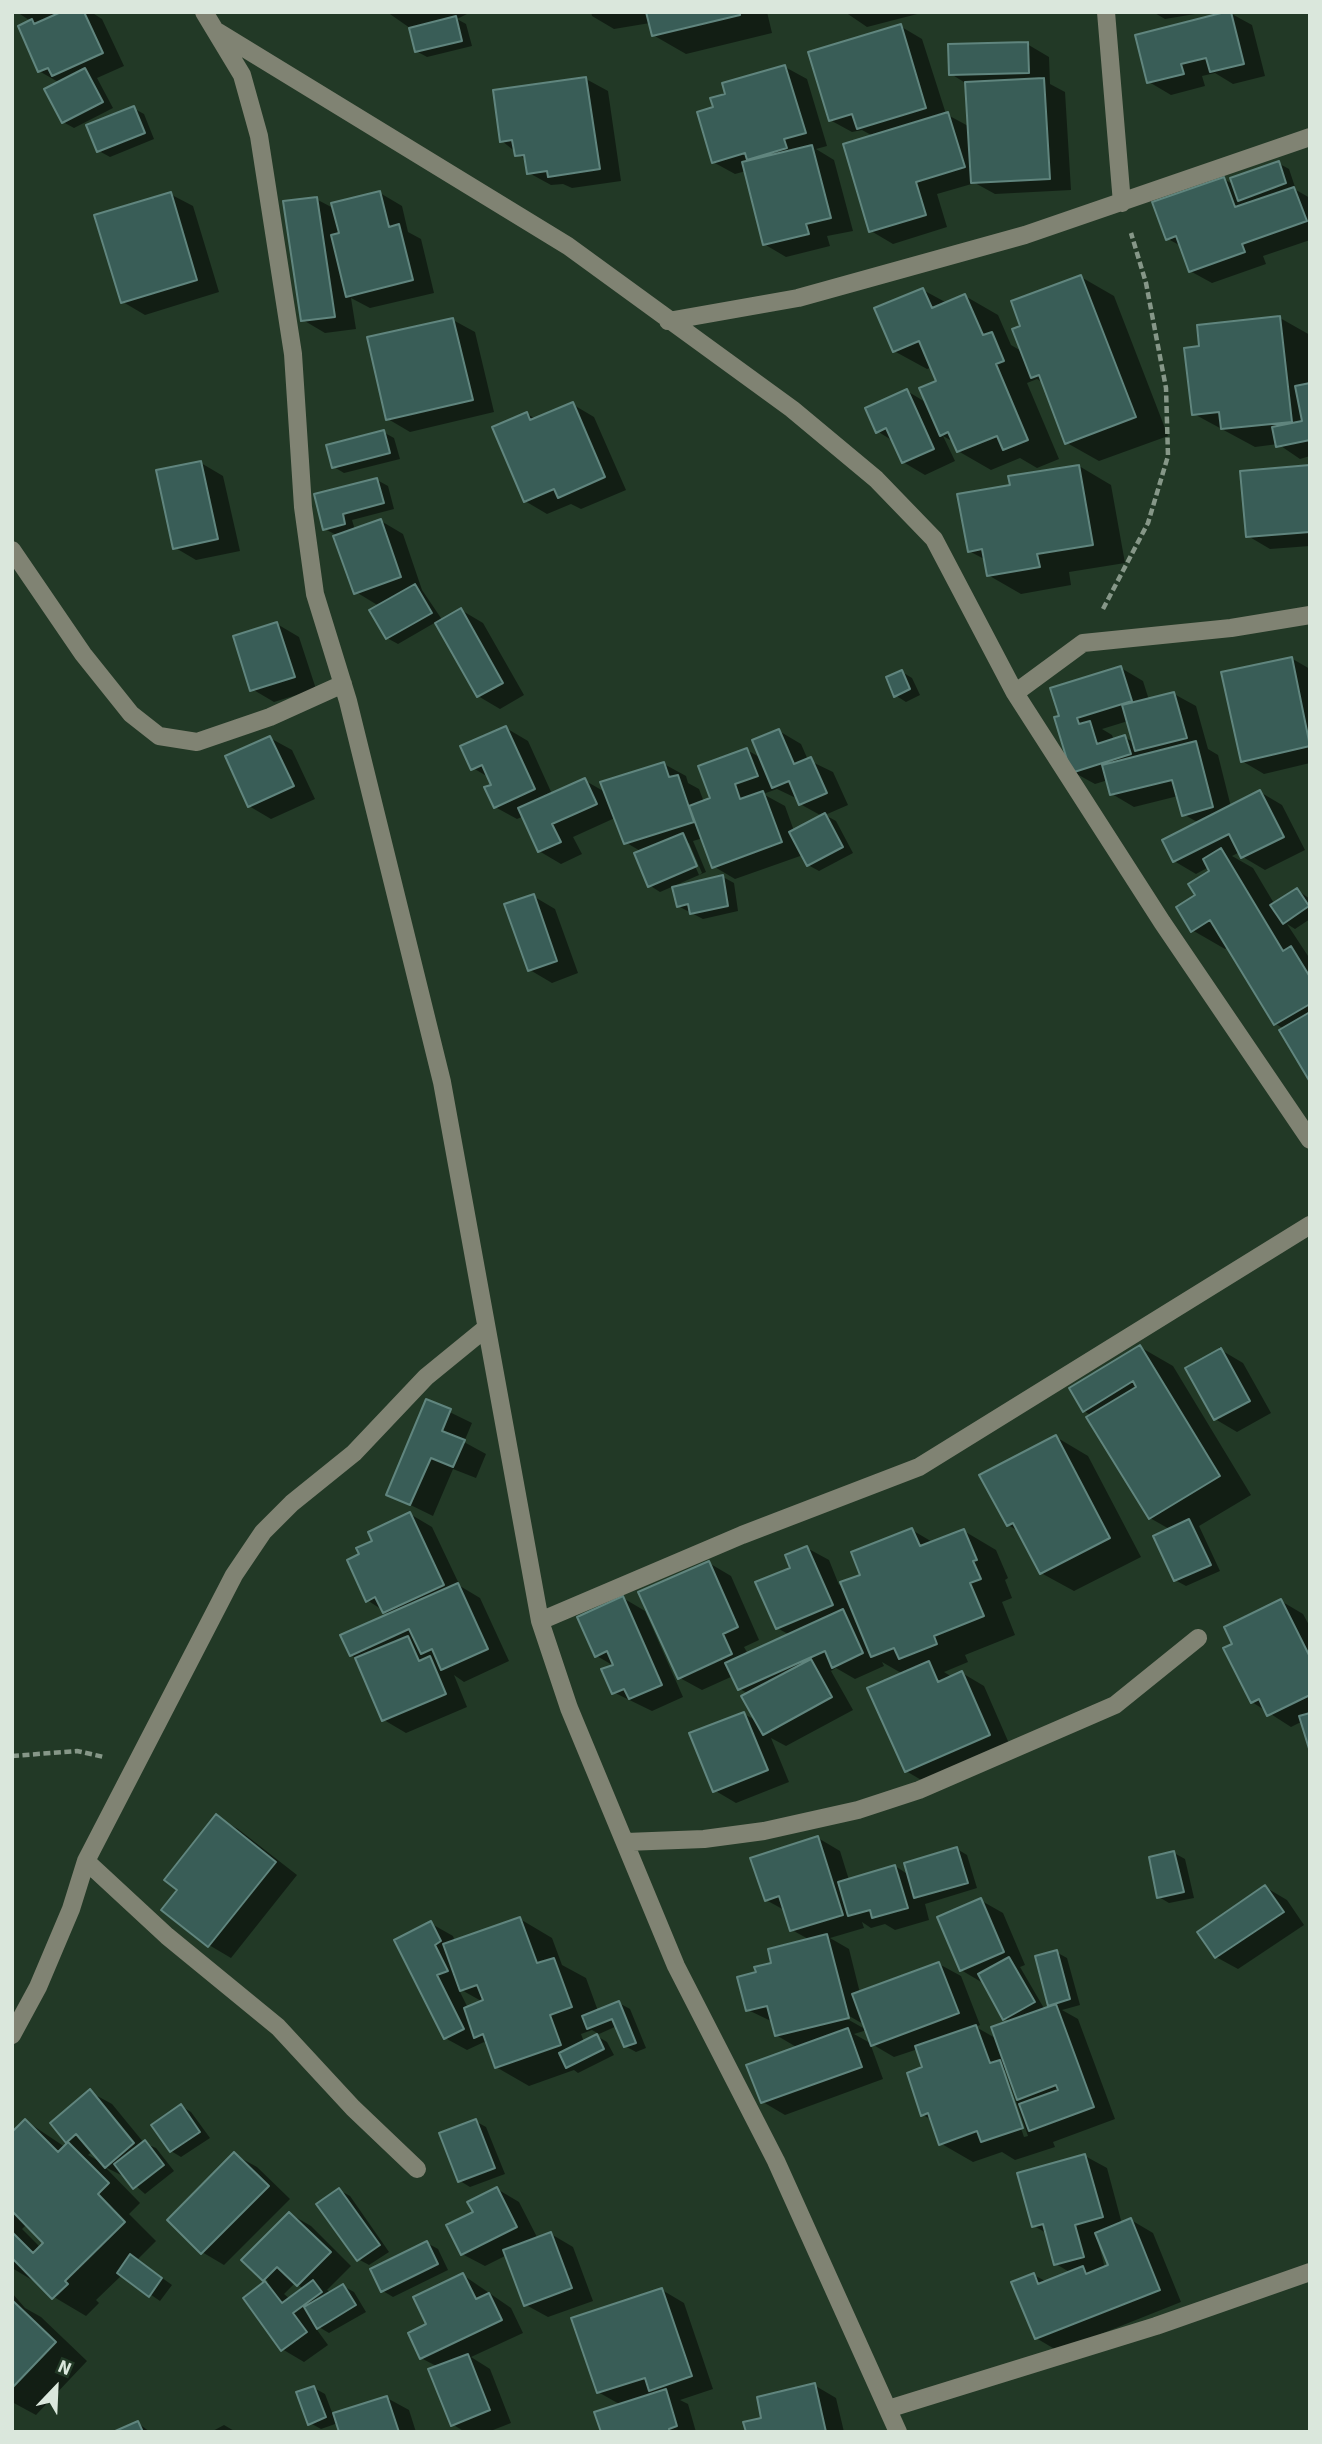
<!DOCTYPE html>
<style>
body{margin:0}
#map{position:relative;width:1322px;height:2444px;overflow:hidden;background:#223926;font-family:"Source Sans 3",sans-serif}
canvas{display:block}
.frame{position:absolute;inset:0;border:14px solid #dae7dc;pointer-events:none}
.north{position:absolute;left:21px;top:2353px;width:70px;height:70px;-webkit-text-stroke:5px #223926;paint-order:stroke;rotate:23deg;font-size:19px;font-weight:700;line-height:28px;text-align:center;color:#dae7dc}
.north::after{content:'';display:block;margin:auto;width:24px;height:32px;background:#dae7dc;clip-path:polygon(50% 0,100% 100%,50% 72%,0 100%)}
</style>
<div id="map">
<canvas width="1322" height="2444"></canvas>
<div class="frame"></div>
<div class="north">N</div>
</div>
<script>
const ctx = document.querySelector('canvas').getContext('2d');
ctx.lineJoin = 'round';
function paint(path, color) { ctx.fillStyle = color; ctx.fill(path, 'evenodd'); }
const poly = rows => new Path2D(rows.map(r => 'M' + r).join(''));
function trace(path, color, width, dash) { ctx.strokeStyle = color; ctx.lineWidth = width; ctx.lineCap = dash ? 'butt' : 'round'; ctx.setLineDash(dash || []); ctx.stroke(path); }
paint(poly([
 [17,12,91,12,102,19,124,66,97,78,113,108,74,128,63,122,60,83,39,71,32,22],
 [387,12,471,12,457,19,466,24,472,46,427,57,416,51,410,28],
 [591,12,767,12,772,33,686,54,653,35,650,23,614,29,592,16],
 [845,12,925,12,867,27],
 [1153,12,1207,12,1165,19],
 [1230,13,1252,25,1265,76,1233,84,1215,73,1202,76,1205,86,1171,95,1149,82],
 [900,26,922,39,946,114,970,127,967,84,951,74,1027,44,1049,57,1050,84,1065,92,1071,190,995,194,975,183,937,194,947,227,893,244,871,231,873,136,862,130,852,132,830,120],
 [785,67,807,79,827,146,816,149,834,160,853,231,827,236,830,246,786,257,764,244,746,171,735,174,713,162,727,95],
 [586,79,608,91,621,181,572,188,563,184,551,185,529,173,527,161,502,141],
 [133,108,144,114,154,139,110,157,99,151],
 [1278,163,1289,169,1296,190,1310,198,1310,240,1263,256,1266,264,1212,283,1190,271,1181,246,1168,239,1224,179,1234,185],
 [380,193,402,206,408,232,421,239,434,293,370,308,351,298,356,329,325,333,303,320,316,199,335,209],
 [170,194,193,206,219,292,145,315,123,302],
 [1081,277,1114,296,1168,436,1099,461,1067,443,1044,383,1037,379,1027,383,1059,459,1037,468,1020,458,991,470,958,451,954,442,943,436,955,461,925,475,903,462,893,441,877,431,907,391,927,403,939,381,933,367,927,369,894,351,923,290,947,303,965,296,998,315,1011,345,1023,352,1022,327],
 [1280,318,1310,335,1310,456,1300,459,1278,444,1255,447,1194,414,1201,347],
 [453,320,475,332,494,412,410,432,388,419],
 [572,404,594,417,626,490,581,509,571,504,547,514,525,501,527,414,536,419],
 [383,432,394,438,400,459,344,473,334,467],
 [201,463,223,476,240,551,196,560,174,547],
 [1079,466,1111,485,1125,563,1069,572,1071,585,1021,594,988,575,986,560,969,551,1012,486],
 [1310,467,1310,546,1270,549,1248,536],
 [377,480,388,486,394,509,352,520,355,530,381,521,403,534,422,590,443,621,461,610,483,623,524,695,500,709,478,696,436,622,398,644,387,638,379,606,356,592,338,536,325,529],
 [277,624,299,637,316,689,274,702,252,689],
 [1291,658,1310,669,1310,763,1264,774,1242,761],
 [1121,668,1143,681,1149,700,1174,694,1196,706,1208,749,1218,755,1231,807,1260,792,1282,805,1305,850,1265,870,1243,857,1240,852,1232,856,1253,868,1275,905,1297,890,1310,899,1310,919,1295,929,1287,924,1310,959,1310,1079,1284,1029,1276,1024,1228,947,1225,949,1192,930,1197,896,1212,872,1209,867,1196,874,1174,861,1199,823,1183,814,1178,796,1134,807,1112,794,1108,780,1095,784,1073,772,1057,718],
 [1128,721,1134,743,1125,737,1114,741,1112,735,1102,729],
 [902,672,912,678,920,695,906,702,895,695],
 [506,728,528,741,552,794,584,780,605,792,664,764,686,776,688,783,699,789,704,802,712,799,747,750,761,758,779,731,801,744,808,760,833,772,848,805,825,815,836,821,853,853,819,871,808,865,803,855,735,879,713,866,703,838,693,841,706,872,660,892,649,885,642,852,625,842,617,817,573,837,582,854,561,864,539,851,524,816,517,819,495,807,490,778,473,768],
 [777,789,798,799,800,804,822,816,794,831,785,806,763,794],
 [685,843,689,843,702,873,699,875],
 [270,738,292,750,315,799,271,819,249,806],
 [723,877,734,883,738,911,703,919,678,906],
 [533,896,555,909,578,973,552,983,530,970],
 [1140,1347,1173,1366,1251,1495,1199,1526,1220,1571,1186,1586,1175,1580,1171,1530,1150,1518,1092,1416,1084,1411],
 [1221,1350,1243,1363,1271,1413,1237,1432,1215,1419],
 [427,1401,472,1423,464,1442,486,1454,476,1478,453,1469,433,1516,388,1494],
 [1056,1437,1088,1456,1141,1557,1074,1591,1041,1573,1020,1532,1008,1525],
 [410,1514,432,1527,460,1586,480,1598,509,1661,464,1682,454,1675,467,1707,406,1733,384,1720,357,1659,351,1655,390,1615,367,1600,361,1555],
 [912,1530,934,1543,964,1531,996,1550,1008,1578,1005,1580,1012,1598,1002,1602,1015,1635,965,1655,968,1662,944,1672,952,1677,962,1673,984,1686,1011,1748,928,1784,906,1771,903,1674,882,1662,884,1666,855,1679,836,1668,831,1671,853,1710,786,1746,771,1738,789,1782,736,1803,714,1790,744,1714,757,1721,749,1694,740,1689,733,1676,702,1690,680,1678,709,1563,731,1576,759,1640,744,1647,748,1654,790,1635,777,1628,793,1569,807,1548,829,1560,839,1585,863,1576],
 [623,1598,645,1611,683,1697,652,1711,613,1692,614,1666,597,1656],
 [1281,1601,1303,1614,1310,1627,1310,1745,1303,1721,1291,1727,1252,1702,1234,1645],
 [216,1817,238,1829,297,1875,231,1958,209,1945],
 [818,1838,840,1851,849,1880,895,1866,909,1875,957,1849,967,1855,977,1888,925,1904,929,1920,895,1930,885,1924,871,1928,862,1922,864,1928,830,1938,849,1949,860,1993,939,1964,961,1976,980,2025,976,2027,997,2039,1011,2022,1005,2019,983,1983,961,1970,980,1900,1003,1913,1025,1965,1020,1967,1045,2010,1054,2007,1049,2004,1056,1952,1067,1958,1080,2005,1062,2010,1078,2019,1115,2119,1053,2142,1055,2147,1015,2160,1002,2152,973,2162,940,2143,932,2120,923,2115,925,2068,918,2049,894,2057,870,2043,883,2079,785,2115,763,2102,798,2048,776,2035,773,2022,748,2010,758,1973,810,1940,792,1930,786,1911,766,1900],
 [842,2012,865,2025,865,2029,840,2015],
 [867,2030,872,2044,854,2034],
 [1001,2070,1005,2070,1028,2136,1024,2137],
 [1174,1853,1185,1859,1194,1898,1169,1903,1159,1897],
 [1265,1887,1287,1900,1304,1925,1238,1969,1216,1957],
 [520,1919,552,1938,562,1965,586,1978,598,2011,619,2003,630,2009,646,2048,636,2052,625,2046,617,2026,599,2034,592,2030,581,2034,584,2042,597,2036,607,2042,614,2055,578,2073,574,2070,529,2086,496,2067,488,2044,484,2042,467,2050,445,2038,396,1940,430,1923,453,1936,455,1942],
 [458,1988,483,2002,468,2008],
 [90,2092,112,2104,144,2143,156,2148,174,2171,145,2194,127,2178,105,2167,140,2203,129,2214,156,2241,137,2260,172,2285,160,2301,122,2275,96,2300,99,2303,86,2316,54,2297,34,2278,32,2280,12,2268,12,2134,26,2121,65,2147,70,2143,67,2141],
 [93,2151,104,2164,88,2155],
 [27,2224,46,2243,41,2248,22,2229],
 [181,2106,191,2112,210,2138,181,2157,171,2151],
 [475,2121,486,2127,505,2174,470,2187,460,2181],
 [235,2155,257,2167,290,2199,224,2265,202,2252],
 [1085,2156,1107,2168,1122,2224,1131,2220,1153,2233,1181,2302,1058,2351,1036,2338,1034,2275,1047,2282,1071,2273,1056,2264,1048,2234,1034,2226],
 [1100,2241,1110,2266,1105,2268,1098,2242],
 [497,2189,519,2202,538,2239,551,2234,573,2247,593,2301,548,2317,526,2305,507,2255,485,2266,462,2254,475,2213],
 [339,2190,350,2196,389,2252,369,2265,358,2259],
 [290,2214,311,2226,351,2266,327,2290,332,2293,343,2286,354,2292,366,2312,329,2333,312,2323,328,2345,304,2362,282,2349,245,2298,268,2281,264,2279],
 [295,2283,304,2289,290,2299,284,2294],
 [427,2243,438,2249,448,2270,393,2297,383,2291],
 [463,2275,511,2308,523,2333,471,2357,490,2369,511,2423,488,2432,465,2432,452,2424,438,2367,421,2358,429,2325],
 [662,2290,684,2303,713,2389,680,2400,688,2404,696,2432,603,2432,621,2405,598,2392],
 [12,2293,25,2308,41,2317,87,2361,36,2415,12,2402],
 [814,2385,836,2398,844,2432,747,2432],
 [314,2388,325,2394,333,2415,387,2398,409,2410,416,2432,341,2432,338,2423,321,2429,310,2423],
 [138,2423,150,2432,117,2432],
 [224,2425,236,2432,211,2432]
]), '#0007');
const building = poly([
 [61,12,84,12,103,53,52,76,48,68,38,72,18,26,32,19,34,24,61,12],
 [646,12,740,12,740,15,652,36,646,12],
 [1225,12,1231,12,1244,64,1210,72,1206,58,1181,64,1184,74,1147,83,1135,35,1225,12],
 [456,16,462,41,415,52,409,28,456,16],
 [901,24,926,108,857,129,852,114,829,121,808,52,901,24],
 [1028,42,1029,73,949,75,948,44,1028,42],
 [785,65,806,133,784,139,787,148,747,160,745,153,712,163,697,112,713,107,710,98,725,94,722,83,785,65],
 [85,68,103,102,62,123,44,89,85,68],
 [586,77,600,169,548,177,547,171,527,174,524,155,515,156,512,140,500,142,493,90,586,77],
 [1044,78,1050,179,971,183,965,82,1044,78],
 [134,106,145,133,97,152,86,125,134,106],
 [948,112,965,167,916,182,926,215,869,232,843,144,948,112],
 [812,145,831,218,806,224,809,234,763,245,742,162,812,145],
 [1279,161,1286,183,1238,201,1230,178,1279,161],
 [1224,177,1235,207,1294,187,1307,221,1242,244,1245,252,1189,272,1176,236,1166,240,1152,202,1224,177],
 [380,191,389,227,399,224,413,280,346,297,331,235,339,233,331,203,380,191],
 [171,192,197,280,121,303,94,215,171,192],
 [317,197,335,317,301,321,283,201,317,197],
 [1081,275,1136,417,1065,444,1039,375,1031,378,1012,329,1020,326,1011,301,1081,275],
 [923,288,932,308,965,294,983,335,992,332,1004,361,996,364,1028,440,1003,450,997,436,957,452,948,432,940,436,919,388,936,381,919,341,893,352,874,308,923,288],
 [1280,316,1292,422,1221,429,1219,412,1192,415,1184,348,1199,346,1197,325,1280,316],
 [453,318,473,400,386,420,367,337,453,318],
 [1310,383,1310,440,1276,447,1272,427,1302,421,1295,386,1310,383],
 [907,389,934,449,902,463,886,428,876,433,865,408,907,389],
 [573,402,605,477,558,498,554,489,524,502,492,427,527,412,530,420,573,402],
 [384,430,390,453,332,468,326,445,384,430],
 [201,461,218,539,173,549,156,470,201,461],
 [1079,465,1093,545,1037,554,1040,567,987,576,982,549,968,552,957,494,1010,485,1008,476,1079,465],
 [1310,465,1310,532,1246,537,1240,471,1310,465],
 [377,478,384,503,343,514,345,524,323,530,314,494,377,478],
 [381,519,401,577,354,594,333,536,381,519],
 [415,584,432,613,386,639,369,610,415,584],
 [461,608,503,683,477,697,435,623,461,608],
 [277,622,295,677,250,691,233,636,277,622],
 [1292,657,1310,746,1241,762,1221,672,1292,657],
 [1121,666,1132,701,1077,718,1079,724,1090,721,1097,744,1125,735,1131,754,1071,773,1054,717,1059,716,1050,688,1121,666],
 [902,670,910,689,894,697,886,677,902,670],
 [1174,692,1187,738,1135,751,1122,705,1174,692],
 [506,726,535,789,494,808,484,787,491,785,482,765,471,770,460,746,506,726],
 [779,729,794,764,811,757,827,793,799,805,789,781,772,788,752,740,779,729],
 [270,736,294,786,248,807,225,756,270,736],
 [1196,741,1213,807,1182,816,1172,780,1110,795,1102,765,1196,741],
 [747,748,758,776,735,784,740,799,763,791,782,842,712,868,689,806,710,798,698,766,747,748],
 [664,762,669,777,678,775,694,822,624,844,600,782,664,762],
 [585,778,597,804,552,824,561,842,538,852,518,808,585,778],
 [1260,790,1284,837,1241,858,1229,834,1173,862,1162,840,1260,790],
 [825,813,843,847,807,866,789,832,825,813],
 [683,833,697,866,648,887,634,853,683,833],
 [1221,848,1283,951,1291,946,1310,977,1310,1004,1274,1025,1210,920,1191,932,1176,907,1195,895,1188,884,1209,871,1203,859,1221,848],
 [723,875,728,906,690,914,688,904,677,907,672,887,723,875],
 [1297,888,1309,906,1283,924,1270,905,1297,888],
 [534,894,557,961,528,971,504,904,534,894],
 [1310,1012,1310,1082,1279,1030,1310,1012],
 [1140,1345,1220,1476,1149,1519,1086,1417,1136,1387,1133,1381,1083,1412,1069,1388,1140,1345],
 [1221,1348,1250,1401,1214,1420,1185,1368,1221,1348],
 [426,1399,451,1409,442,1431,465,1440,453,1467,431,1458,410,1505,386,1495,426,1399],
 [1056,1435,1110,1538,1040,1574,1013,1523,1007,1526,979,1475,1056,1435],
 [410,1512,444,1585,383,1613,375,1597,366,1602,347,1560,359,1554,356,1548,372,1541,368,1532,410,1512],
 [1189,1519,1211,1565,1174,1581,1153,1536,1189,1519],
 [912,1528,920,1546,964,1529,977,1560,973,1561,981,1579,970,1583,984,1616,934,1636,937,1644,899,1659,894,1648,871,1657,840,1582,860,1575,851,1552,912,1528],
 [807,1546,833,1605,776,1629,755,1582,790,1568,785,1555,807,1546],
 [709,1561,738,1627,723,1634,732,1654,678,1679,638,1592,709,1561],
 [458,1583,488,1649,441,1670,432,1649,421,1654,409,1629,350,1656,340,1635,458,1583],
 [623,1596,662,1685,629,1699,624,1689,612,1694,601,1669,613,1665,607,1651,595,1657,577,1617,623,1596],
 [1281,1599,1310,1657,1310,1695,1267,1716,1259,1699,1251,1703,1223,1648,1232,1644,1224,1627,1281,1599],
 [843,1609,863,1653,832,1668,825,1651,738,1690,725,1663,843,1609],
 [408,1636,419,1661,430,1656,446,1694,382,1721,355,1658,408,1636],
 [811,1659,832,1697,763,1735,741,1696,811,1659],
 [929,1661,938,1682,962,1671,990,1735,905,1772,867,1688,929,1661],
 [744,1712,768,1770,713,1792,689,1733,744,1712],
 [1310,1713,1310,1752,1299,1716,1310,1713],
 [216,1814,276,1862,208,1947,161,1910,177,1890,164,1880,216,1814],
 [818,1836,843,1915,790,1931,779,1896,765,1901,750,1858,818,1836],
 [957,1847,968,1883,914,1898,904,1863,957,1847],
 [1174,1851,1184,1892,1157,1898,1149,1857,1174,1851],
 [895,1865,908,1908,872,1918,870,1910,848,1916,838,1882,895,1865],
 [1265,1885,1284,1912,1215,1958,1197,1932,1265,1885],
 [981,1898,1004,1952,960,1971,937,1917,981,1898],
 [520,1917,537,1963,554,1958,572,2007,550,2015,561,2045,495,2068,483,2034,474,2038,464,2008,483,2000,477,1985,460,1991,443,1944,520,1917],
 [431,1921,441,1941,435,1945,448,1971,437,1975,464,2029,444,2039,394,1940,431,1921],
 [827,1934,849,2018,775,2036,767,2006,746,2011,737,1977,756,1972,754,1967,771,1963,768,1949,827,1934],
 [1057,1950,1070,1999,1048,2006,1035,1956,1057,1950],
 [1009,1957,1035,2002,1003,2020,978,1974,1009,1957],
 [939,1962,959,2013,871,2046,852,1994,939,1962],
 [619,2001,636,2043,624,2047,612,2019,587,2029,582,2016,619,2001],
 [1056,2004,1094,2107,1029,2131,1019,2104,1058,2090,1056,2085,1017,2100,991,2027,1056,2004],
 [976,2025,990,2063,1000,2060,1023,2128,981,2142,977,2131,939,2145,928,2113,921,2116,907,2073,922,2067,915,2046,976,2025],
 [848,2028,862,2067,761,2103,746,2065,848,2028],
 [597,2034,604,2049,566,2068,559,2053,597,2034],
 [90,2089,134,2143,105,2168,76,2134,66,2143,50,2123,90,2089],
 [181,2104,200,2132,170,2152,151,2125,181,2104],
 [25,2119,58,2152,68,2142,109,2183,98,2194,125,2222,65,2281,68,2284,52,2299,12,2258,12,2232,33,2253,43,2243,12,2211,12,2132,25,2119],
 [476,2119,495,2168,458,2182,439,2133,476,2119],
 [145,2140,164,2165,133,2189,114,2164,145,2140],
 [234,2152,269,2186,201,2254,167,2220,234,2152],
 [1085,2154,1103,2217,1075,2225,1084,2257,1054,2265,1043,2224,1032,2227,1017,2173,1085,2154],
 [497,2187,517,2227,461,2255,446,2225,473,2212,467,2202,497,2187],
 [339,2188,380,2245,357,2261,316,2204,339,2188],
 [289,2212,331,2252,297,2286,277,2267,263,2281,241,2260,289,2212],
 [1131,2218,1160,2290,1035,2339,1011,2282,1034,2273,1038,2284,1083,2266,1086,2274,1108,2265,1095,2233,1131,2218],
 [551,2232,572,2288,524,2306,503,2250,551,2232],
 [427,2241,438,2264,381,2292,370,2269,427,2241],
 [130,2254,162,2278,149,2297,117,2273,130,2254],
 [463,2273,476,2299,489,2293,502,2320,420,2359,408,2333,426,2324,413,2297,463,2273],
 [313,2280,322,2292,293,2313,307,2332,281,2351,243,2298,265,2281,282,2303,313,2280],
 [343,2284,356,2305,317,2329,304,2307,343,2284],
 [662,2288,692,2376,649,2391,645,2378,597,2393,571,2318,662,2288],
 [12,2300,56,2342,12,2388,12,2300],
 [468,2354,490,2410,451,2426,428,2369,468,2354],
 [815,2383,826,2432,746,2432,743,2422,761,2418,757,2397,815,2383],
 [314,2386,326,2417,308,2425,296,2392,314,2386],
 [666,2389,677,2426,669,2429,670,2432,601,2432,594,2412,666,2389],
 [387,2396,399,2432,339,2432,333,2413,387,2396],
 [138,2421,143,2432,113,2432,138,2421]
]);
paint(building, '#395d57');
trace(building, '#60857e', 2);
trace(poly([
 [1103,609,1148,523,1168,456,1166,388,1146,283,1131,233],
 [12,1756,77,1751,104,1757]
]), '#869788', 4.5, [7, 3.5]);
trace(poly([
 [204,12,242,75,259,136,293,354,303,507,315,594,348,701,442,1082,540,1621,569,1708,676,1966,776,2161,898,2432],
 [1106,12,1122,203],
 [218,32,568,246,792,409,876,479,934,539,1015,693,1162,922,1310,1140],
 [668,321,798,298,1025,235,1310,137],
 [12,550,83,654,131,714,159,736,197,742,270,717,343,684],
 [1015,693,1083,643,1231,628,1310,615],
 [540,1621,742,1535,919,1467,1310,1225],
 [626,1842,704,1839,764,1831,858,1810,919,1790,1115,1705,1198,1638],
 [86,1861,167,1936,278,2027,353,2108,417,2169],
 [12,2035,38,1987,71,1909,86,1861,234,1575,263,1532,292,1503,354,1453,426,1377,486,1328],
 [888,2409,1156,2326,1310,2272]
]), '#808373', 18);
</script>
